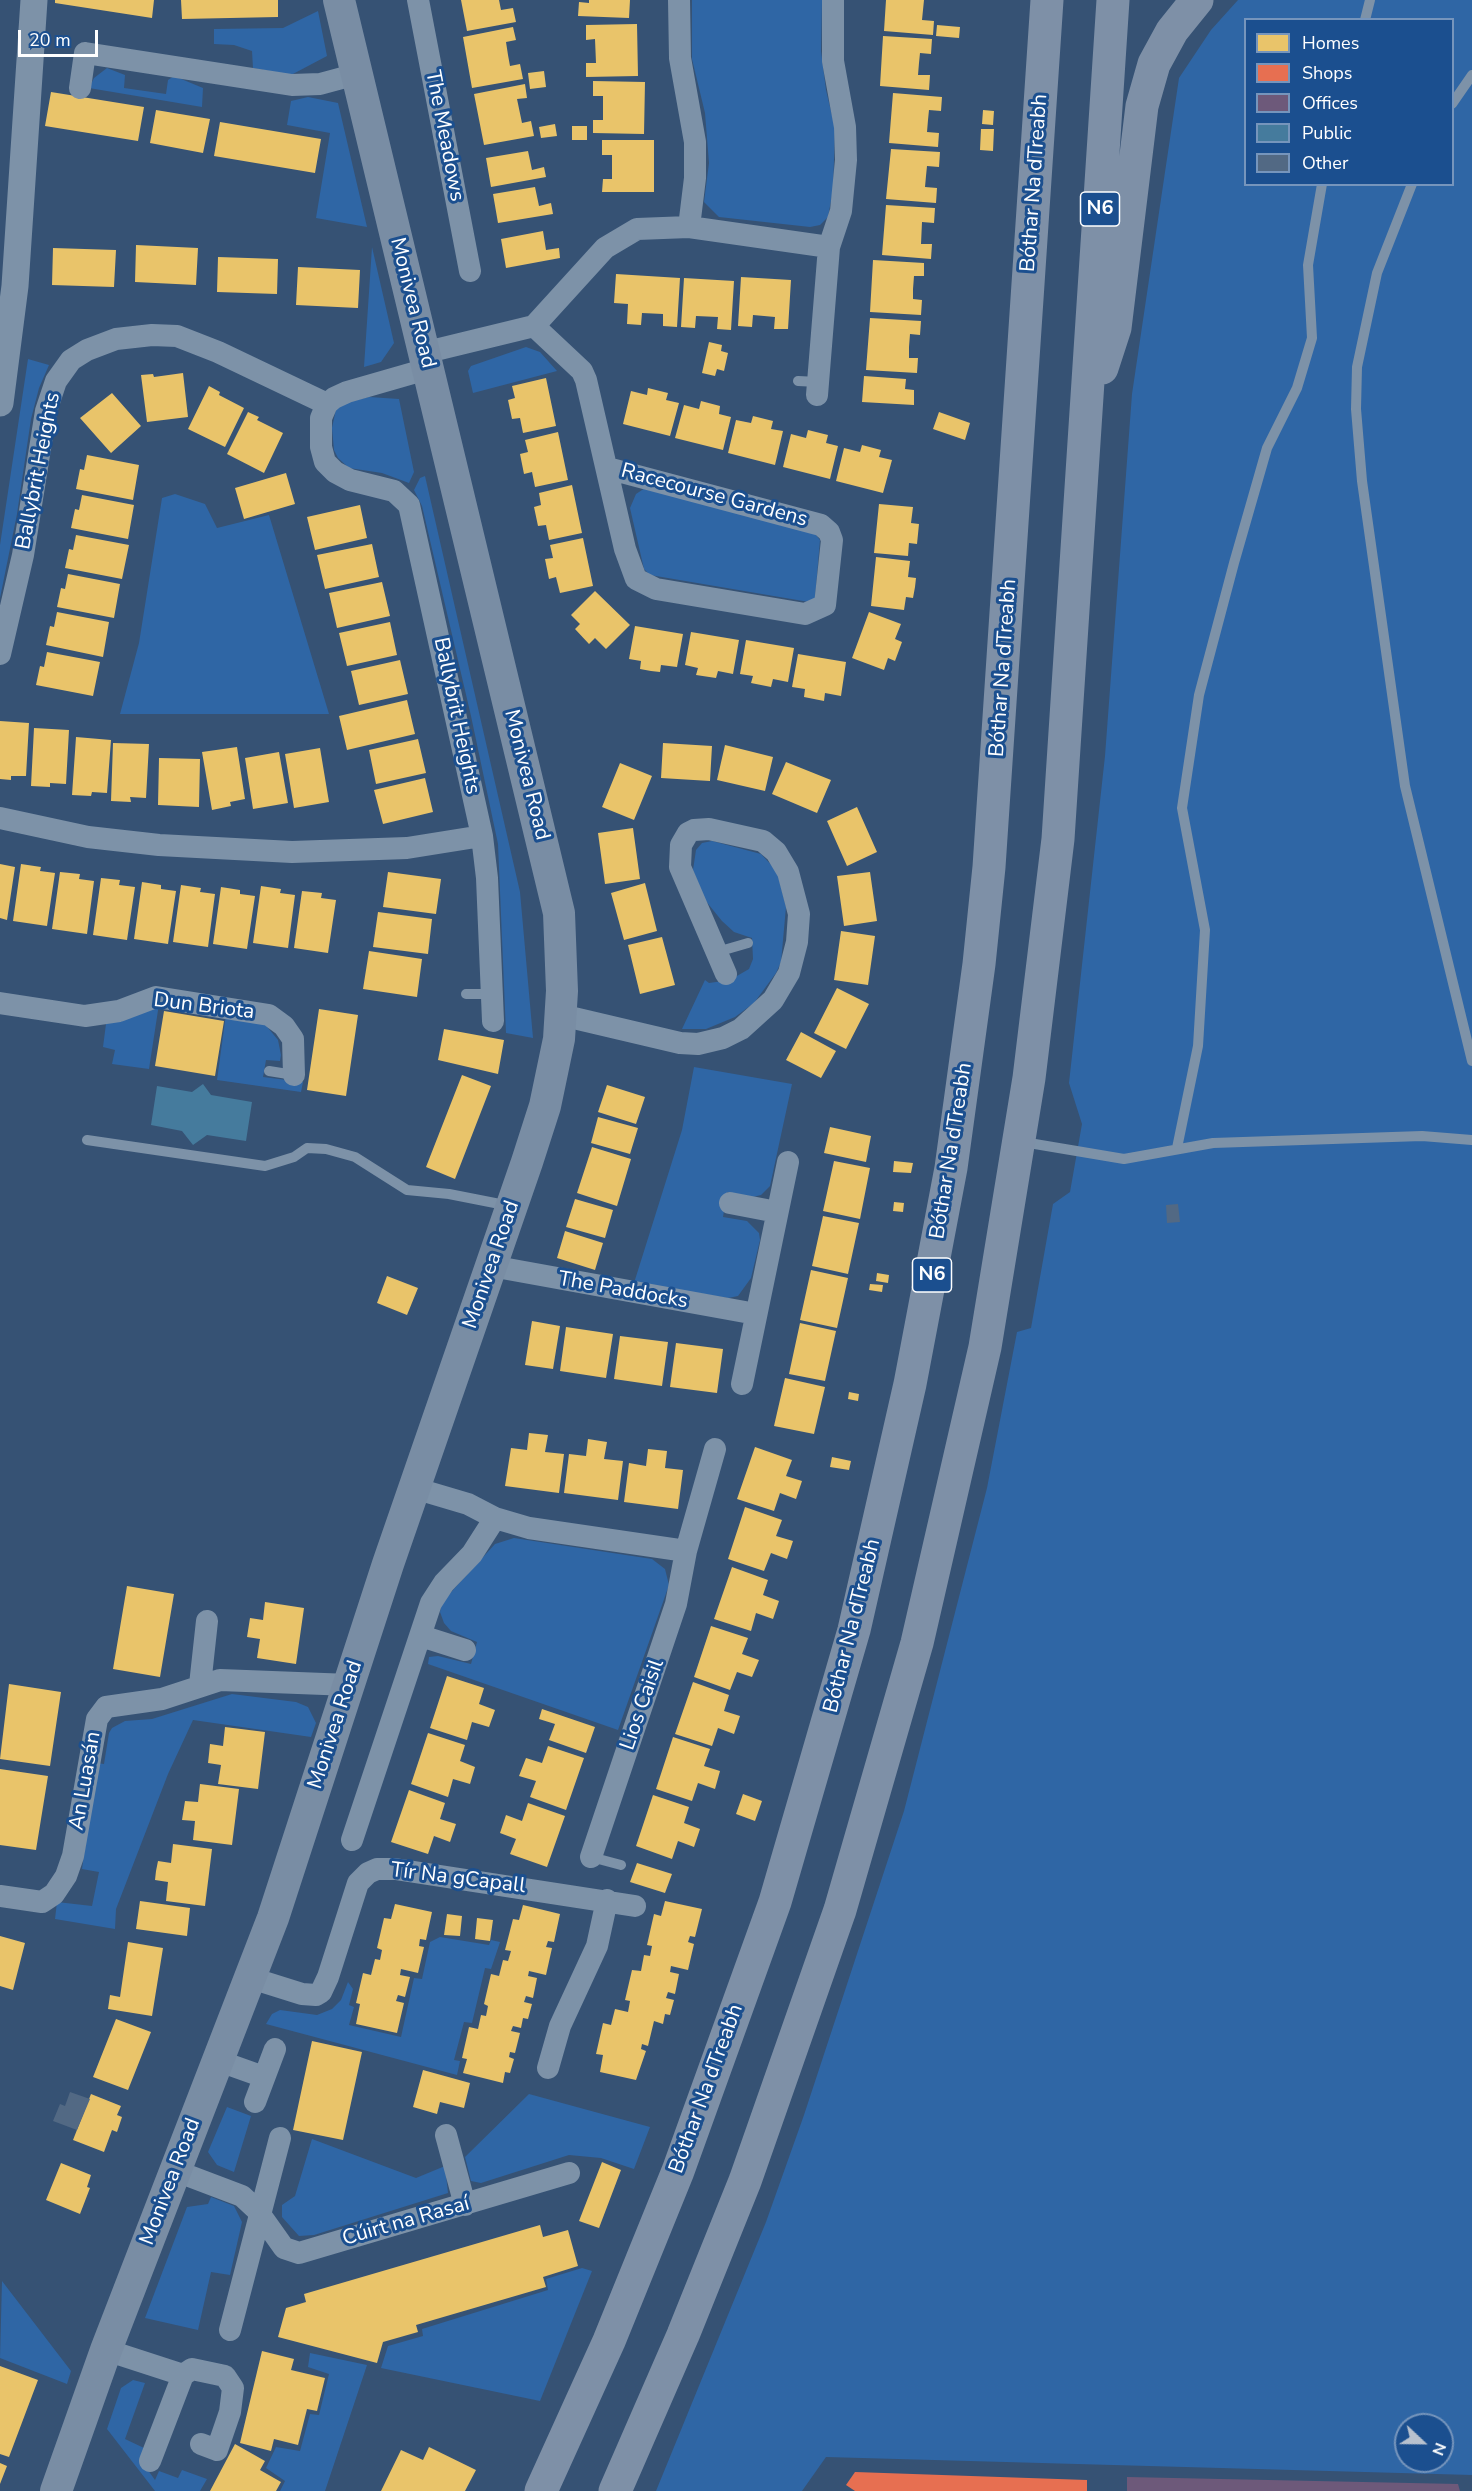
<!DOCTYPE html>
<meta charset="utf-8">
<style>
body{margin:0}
#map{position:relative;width:1472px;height:2491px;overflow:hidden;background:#365274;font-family:"Nunito Sans",sans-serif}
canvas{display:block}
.legend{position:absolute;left:1244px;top:18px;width:210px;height:168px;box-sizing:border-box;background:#1b4f8f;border:2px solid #7695bc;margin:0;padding:8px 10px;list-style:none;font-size:18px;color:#fff}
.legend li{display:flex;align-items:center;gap:12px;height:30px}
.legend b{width:30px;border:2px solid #7695bc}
.north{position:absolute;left:1394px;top:2413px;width:60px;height:60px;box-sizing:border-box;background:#1b4f8f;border:2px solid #7695bc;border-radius:50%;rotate:112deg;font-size:16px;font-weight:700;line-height:24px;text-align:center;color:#fff}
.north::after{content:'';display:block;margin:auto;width:21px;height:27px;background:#b9c2ce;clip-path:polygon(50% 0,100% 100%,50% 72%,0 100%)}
.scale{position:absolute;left:18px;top:30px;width:80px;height:27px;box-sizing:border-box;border:3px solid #fff;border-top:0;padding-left:8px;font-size:18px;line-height:21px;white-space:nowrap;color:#fff;-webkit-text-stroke:4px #1b4f8f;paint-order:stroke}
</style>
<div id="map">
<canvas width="1472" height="2491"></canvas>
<ul class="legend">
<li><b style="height:16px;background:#e9c46a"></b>Homes</li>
<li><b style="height:16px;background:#e76f51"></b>Shops</li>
<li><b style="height:16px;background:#6d597a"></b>Offices</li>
<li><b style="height:16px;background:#457b9d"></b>Public</li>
<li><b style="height:16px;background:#526984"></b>Other</li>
</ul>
<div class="north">N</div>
<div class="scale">20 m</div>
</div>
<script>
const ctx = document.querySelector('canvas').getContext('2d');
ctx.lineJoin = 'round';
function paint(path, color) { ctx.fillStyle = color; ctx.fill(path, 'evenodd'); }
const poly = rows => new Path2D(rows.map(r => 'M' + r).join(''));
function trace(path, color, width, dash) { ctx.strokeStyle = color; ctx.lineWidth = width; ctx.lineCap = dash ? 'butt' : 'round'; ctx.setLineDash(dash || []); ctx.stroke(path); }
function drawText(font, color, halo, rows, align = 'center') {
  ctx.font = font + ' "Nunito Sans",sans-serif'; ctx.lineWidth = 6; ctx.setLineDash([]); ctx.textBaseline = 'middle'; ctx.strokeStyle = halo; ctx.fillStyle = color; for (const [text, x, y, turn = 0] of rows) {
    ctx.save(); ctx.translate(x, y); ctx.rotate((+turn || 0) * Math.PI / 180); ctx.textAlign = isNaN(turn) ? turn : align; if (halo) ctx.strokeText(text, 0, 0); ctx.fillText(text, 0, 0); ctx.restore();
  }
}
paint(poly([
 [692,0,822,0,821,51,826,90,835,128,833,190,828,217,820,225,810,227,719,217,704,202,709,163,705,113,692,59],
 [1238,0,1472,0,1472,2475,826,2457,802,2491,656,2491,766,2222,804,2115,904,1811,987,1488,1017,1332,1031,1328,1053,1204,1070,1192,1082,1124,1069,1083,1105,756,1132,394,1179,78,1211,30],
 [1246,20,1452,20,1452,184,1246,184],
 [1406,2425,1442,2425,1442,2461,1406,2461],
 [318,11,327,56,291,75,253,68,252,51,234,45,214,44,214,29,283,28],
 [107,68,125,75,124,88,166,94,168,80,174,76,203,88,202,107,89,88,94,78],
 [308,97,338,103,367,227,316,218,330,133,287,125,291,101],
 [372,247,394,343,381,362,364,367],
 [526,347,540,352,557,371,473,393,468,371,471,366],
 [28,359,49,365,39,388,31,419,17,514,0,598,0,545],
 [369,397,399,399,414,472,409,483,382,473,349,468,338,458,334,450,332,428,336,409,340,404],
 [425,476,520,892,533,1038,506,1033,498,844,471,716,422,506,414,490,420,478],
 [645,488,811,529,820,540,815,598,809,602,650,575,644,569,630,508,636,494],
 [175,494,205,504,217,528,269,515,329,714,120,714,139,643,162,498],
 [712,841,761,854,777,871,786,907,781,962,776,973,754,1003,735,1017,706,1029,682,1029,705,980,709,983,730,980,749,969,753,959,752,938,734,932,722,921,705,900,693,870,696,850,702,843],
 [159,1004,149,1069,112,1064,115,1050,103,1047,106,1024],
 [226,1014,264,1023,278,1040,281,1055,280,1061,266,1060,263,1077,303,1082,301,1092,217,1080],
 [694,1067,792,1084,770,1186,761,1195,753,1197,727,1192,723,1217,747,1221,759,1233,760,1240,751,1278,738,1296,728,1298,634,1283,682,1130],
 [514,1538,652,1559,665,1569,669,1585,618,1730,428,1664,429,1657,438,1656,471,1664,477,1642,451,1631,444,1623,440,1612,442,1602,495,1544],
 [232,1694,296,1702,308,1707,316,1723,311,1737,193,1720,168,1774,116,1909,115,1929,55,1919,57,1902,92,1906,99,1872,82,1869,97,1763,104,1764,109,1733,112,1728,125,1721,152,1719],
 [440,1937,489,1945,491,1940,500,1942,491,1969,485,1968,472,2023,464,2022,454,2060,460,2061,457,2075,266,2024,272,2014,280,2010,317,2015,332,2009,341,2000,348,1982,353,1989,349,2005,354,2007,349,2025,401,2037,414,1978,422,1979,430,1942],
 [529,2094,650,2127,634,2169,601,2158,569,2155,481,2183,471,2181,465,2157],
 [227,2107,251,2116,234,2172,217,2165,208,2152],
 [312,2139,416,2178,445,2166,448,2193,314,2235,299,2236,282,2217,282,2205,295,2196],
 [211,2197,234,2206,242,2222,230,2275,211,2272,198,2330,145,2318,187,2207,208,2204],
 [582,2268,592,2271,540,2401,381,2368,388,2346,423,2336,422,2329,548,2290,546,2279],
 [2,2281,71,2371,67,2384,0,2358],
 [310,2353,367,2365,325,2491,280,2491,285,2481,266,2468,276,2447,300,2451,310,2414,319,2415,329,2374,308,2367],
 [133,2380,145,2383,125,2439,144,2448,140,2459,155,2480,159,2471,178,2478,182,2470,207,2479,200,2491,155,2491,107,2429,121,2388]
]), '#2f66a5');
paint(poly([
 [55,0,154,0,152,18,55,3],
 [181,0,278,0,278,17,182,19],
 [461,0,499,0,501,10,513,8,516,22,467,31],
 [589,0,630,0,629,18,578,16,579,2,589,3],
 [886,0,924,0,922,20,934,21,933,35,884,31],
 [637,24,638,76,586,77,586,63,596,63,595,39,586,40,586,25],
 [937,25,960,27,959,38,936,36],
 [513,27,516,40,506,42,508,55,510,66,520,64,523,79,472,88,463,37],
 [883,36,932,39,931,54,920,53,919,63,918,75,930,75,929,90,880,86],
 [544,71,546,87,530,89,528,73],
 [593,81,645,82,644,134,593,133,593,120,603,120,603,96,593,96],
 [525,84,527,98,517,99,522,123,531,121,534,136,484,145,474,94],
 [51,92,144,107,138,141,45,126],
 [893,93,942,97,941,111,929,110,928,120,927,132,939,133,938,147,889,143],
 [156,110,210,119,203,153,150,143],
 [983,110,994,111,993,125,982,124],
 [220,122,321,139,315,173,214,156],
 [555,124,557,136,541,138,539,127],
 [572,126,587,126,587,140,572,140],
 [981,129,994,129,993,151,980,150],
 [602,140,654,140,654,192,602,192,603,179,612,179,612,155,602,155],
 [891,149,940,152,939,167,927,166,926,176,925,187,937,188,936,203,886,199],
 [528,151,532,170,544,167,546,177,491,187,486,158],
 [535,187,539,206,551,203,553,214,498,223,493,194],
 [886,205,935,208,934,223,922,222,921,244,932,244,931,259,882,255],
 [543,231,546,250,559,248,560,258,506,268,501,239],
 [136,245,198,248,196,285,135,282],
 [53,248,116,250,114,287,52,285],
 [218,257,278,259,277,294,217,292],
 [873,260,924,263,924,276,914,276,913,289,913,299,922,300,921,315,870,312],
 [298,267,360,270,358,308,296,305],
 [616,274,680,278,677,327,663,326,663,314,642,313,641,325,627,324,628,304,614,303],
 [741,277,791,280,788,329,774,329,775,317,753,315,752,327,738,326],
 [684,278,734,281,731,330,717,329,718,317,696,316,695,328,681,327],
 [870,318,921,321,920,335,910,334,909,347,909,358,918,358,917,373,866,370],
 [709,342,722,345,721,351,728,353,724,371,717,369,715,376,702,373],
 [183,373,188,417,147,422,141,375,153,374,154,377],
 [864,376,906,379,905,389,914,390,914,405,862,402],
 [546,378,556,426,523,433,520,418,512,419,508,400,515,398,512,386],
 [209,386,220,392,219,395,244,408,225,447,188,429],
 [648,388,668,393,666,400,679,403,670,436,623,424,631,391,647,395],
 [112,393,141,426,111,453,80,418],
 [701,401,720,406,719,414,731,417,723,450,675,438,684,405,699,409],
 [248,412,259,417,257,420,283,433,264,473,227,454],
 [939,412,970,423,965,440,933,429],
 [753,416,773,421,771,429,783,431,775,465,728,453,736,420,751,423],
 [808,430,828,435,826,443,838,446,830,479,783,467,791,434,806,438],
 [558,432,568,480,535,487,532,472,524,474,520,454,528,452,525,440],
 [862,445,881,450,879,457,892,460,883,493,836,481,844,448,860,452],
 [87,455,139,465,133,500,76,489,80,469,84,470],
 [286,473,295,504,244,519,235,488],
 [572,485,582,533,549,540,546,525,538,526,534,507,541,505,539,493],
 [82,495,134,505,128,539,71,528,75,509,79,510],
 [879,504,913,507,911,523,919,524,917,544,909,543,908,556,874,553],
 [360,505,367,538,315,550,307,517],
 [76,535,129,545,122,579,65,568,69,549,73,550],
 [583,538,593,586,560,593,556,577,549,579,545,559,553,558,550,545],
 [372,544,379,577,325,589,317,555],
 [876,557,910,561,908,577,916,578,915,587,913,598,906,597,904,610,871,606],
 [68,574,120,584,114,618,57,607,61,588,65,589],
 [382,582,390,616,337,628,329,593],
 [595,591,630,625,606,649,595,638,589,644,575,629,580,624,571,615],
 [57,612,109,622,103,657,46,645,50,626,54,627],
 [869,612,901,624,895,639,902,642,895,661,888,658,884,670,852,658],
 [390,622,397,655,347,666,339,633],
 [635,626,683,634,677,667,661,665,660,672,651,671,640,669,641,661,629,659],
 [691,632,739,640,733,674,718,671,716,678,696,675,698,668,685,665],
 [746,640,794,648,788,682,773,679,771,687,751,683,753,676,740,674],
 [47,652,100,662,93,696,36,685,40,666,44,667],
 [798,654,846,662,841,696,825,693,824,701,804,697,805,689,792,687],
 [400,660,408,694,359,705,351,671],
 [407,700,415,734,347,750,339,716],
 [0,721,29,723,26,776,11,776,11,780,0,779],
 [34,728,69,730,66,784,50,783,50,787,31,786],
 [76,737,111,740,107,793,92,792,91,796,72,795],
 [418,739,426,773,376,784,369,750],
 [113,743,149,744,146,798,130,797,131,802,111,801],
 [663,743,712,746,710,781,661,778],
 [725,745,773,757,765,791,717,780],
 [237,747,245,799,230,802,231,806,212,810,202,752],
 [320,748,329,802,294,808,285,754],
 [279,752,288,803,253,809,245,758],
 [159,758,200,759,199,807,158,805],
 [786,762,831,780,817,813,772,794],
 [620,763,652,776,634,820,602,807],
 [425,778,433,812,383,824,374,790],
 [857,807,877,852,847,866,827,821],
 [633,828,640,879,605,884,598,833],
 [0,864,15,867,7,920,0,918],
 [21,864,41,867,40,871,55,873,47,926,13,921],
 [60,872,80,874,79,879,94,881,87,934,52,929],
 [388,872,441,879,436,914,383,907],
 [870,872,877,921,844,926,837,876],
 [101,878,120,880,119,885,135,887,127,940,93,935],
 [142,882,161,885,161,889,176,891,168,944,134,939],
 [645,883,657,931,624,940,611,893],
 [181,885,201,888,200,892,215,894,208,947,173,942],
 [261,886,281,889,280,893,295,895,288,948,253,943],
 [221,887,240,890,240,894,255,896,247,949,213,944],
 [302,891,322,893,321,898,336,900,328,953,294,948],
 [378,912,432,919,428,954,373,947],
 [841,931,875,936,868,985,834,980],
 [662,937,675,985,640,994,628,945],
 [369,951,422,959,417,997,363,989],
 [837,988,869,1004,846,1049,814,1033],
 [319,1009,358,1015,346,1096,307,1090],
 [164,1011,224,1021,215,1076,155,1066],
 [444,1029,504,1040,498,1074,438,1060],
 [801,1032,836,1051,821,1078,786,1060],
 [462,1075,491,1086,455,1179,426,1167],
 [607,1085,645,1097,636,1124,598,1112],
 [598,1117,638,1128,630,1154,591,1143],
 [830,1127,871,1136,866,1162,824,1153],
 [592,1147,631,1159,617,1206,577,1193],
 [834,1161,870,1168,860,1219,823,1211],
 [894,1161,913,1163,911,1173,893,1172],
 [575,1199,613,1210,605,1238,566,1227],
 [894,1202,904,1203,903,1212,893,1211],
 [823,1216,859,1223,848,1274,812,1266],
 [565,1231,603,1243,595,1270,557,1258],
 [811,1270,848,1278,837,1328,800,1320],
 [877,1273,889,1275,888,1283,876,1281],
 [387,1276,418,1288,407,1315,377,1303],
 [870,1284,883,1285,882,1292,869,1290],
 [532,1321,560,1326,553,1369,525,1365],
 [800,1323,836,1331,825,1381,789,1374],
 [566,1327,613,1334,606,1378,560,1371],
 [620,1336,668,1342,662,1386,614,1379],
 [676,1343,723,1349,717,1393,670,1387],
 [785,1378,825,1387,814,1434,774,1426],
 [849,1392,859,1394,858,1401,848,1399],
 [529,1433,548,1435,545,1452,564,1454,559,1493,505,1486,511,1448,527,1450],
 [588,1439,607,1442,604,1459,623,1461,618,1500,564,1493,569,1454,586,1456],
 [755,1447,792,1460,786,1476,802,1481,796,1499,780,1493,774,1511,737,1499],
 [648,1449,667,1451,665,1468,683,1470,678,1509,624,1502,629,1463,646,1466],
 [832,1457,851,1461,849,1470,830,1467],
 [745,1507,782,1520,776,1536,793,1541,787,1559,771,1553,764,1571,728,1559],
 [732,1567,768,1580,763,1595,779,1601,773,1619,756,1613,751,1631,714,1619],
 [127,1586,174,1594,160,1677,113,1669],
 [265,1602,304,1608,296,1664,257,1658,260,1639,247,1637,250,1618,263,1620],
 [711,1626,748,1638,742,1654,759,1660,752,1677,737,1672,730,1690,694,1677],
 [447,1676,484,1688,479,1704,495,1710,489,1727,472,1722,467,1740,430,1728],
 [693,1682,729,1695,724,1711,740,1716,734,1734,718,1728,712,1746,675,1734],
 [9,1684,61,1692,50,1766,0,1759],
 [542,1709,595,1727,586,1753,549,1740,555,1724,539,1719],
 [225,1727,265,1732,258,1789,218,1784,221,1765,208,1763,209,1754,210,1744,223,1746],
 [428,1733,465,1745,460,1761,475,1767,470,1784,453,1779,448,1797,411,1784],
 [673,1737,710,1749,704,1766,720,1771,715,1789,698,1783,692,1801,656,1789],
 [548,1746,584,1758,566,1810,530,1797,536,1781,519,1776,526,1758,542,1763],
 [0,1769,48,1776,36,1850,0,1845],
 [200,1784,239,1789,232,1845,193,1840,195,1821,182,1820,185,1801,198,1802],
 [409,1790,445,1803,440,1819,456,1824,450,1842,434,1836,428,1854,391,1842],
 [743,1794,762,1801,755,1821,736,1814],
 [653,1795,689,1807,684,1823,700,1829,694,1847,678,1841,672,1859,636,1846],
 [528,1803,565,1816,547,1867,510,1854,516,1839,500,1833,506,1815,522,1821],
 [173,1844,212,1849,205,1906,166,1901,168,1882,155,1880,156,1871,158,1861,171,1863],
 [637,1863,672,1874,665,1893,630,1882],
 [140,1901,190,1908,187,1936,136,1929],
 [665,1901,702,1909,695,1937,690,1936,688,1942,694,1944,688,1970,671,1966,670,1972,679,1974,675,1994,668,1992,666,1998,674,2000,670,2015,665,2014,663,2024,654,2021,648,2046,642,2044,641,2049,646,2051,636,2080,600,2072,603,2055,596,2054,603,2023,611,2025,615,2009,628,2012,630,2001,625,2000,632,1970,641,1971,644,1955,650,1956,652,1946,647,1945,654,1914,661,1916],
 [395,1904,432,1912,426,1940,420,1939,419,1946,424,1947,418,1973,401,1969,400,1975,410,1977,405,1997,398,1995,396,2001,404,2003,397,2033,356,2024,360,2004,356,2003,363,1973,371,1975,375,1959,380,1960,382,1950,377,1948,384,1918,391,1919],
 [523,1905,560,1914,554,1942,548,1941,546,1947,552,1948,546,1975,529,1971,528,1976,537,1978,533,1998,526,1996,524,2002,532,2004,528,2019,523,2018,521,2028,513,2026,511,2031,520,2033,515,2053,510,2052,509,2057,514,2059,510,2073,505,2072,503,2083,463,2073,467,2059,462,2058,469,2027,478,2029,481,2015,486,2016,488,2006,484,2004,491,1974,499,1976,503,1960,508,1961,511,1951,505,1950,513,1919,519,1920],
 [447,1914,462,1916,460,1936,444,1935],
 [477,1918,493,1920,490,1941,475,1939],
 [0,1936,25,1943,13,1990,0,1986],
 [128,1942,163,1948,152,2016,108,2009,110,1995,120,1997],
 [116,2019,151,2032,128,2090,93,2077],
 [312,2041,362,2052,343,2140,293,2130],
 [423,2070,470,2083,464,2108,440,2102,437,2114,413,2107],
 [91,2094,121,2106,117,2115,122,2117,117,2132,112,2130,104,2152,73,2140],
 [602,2162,621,2170,599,2228,579,2221],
 [61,2163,91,2175,87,2187,90,2188,80,2214,46,2200],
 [540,2225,543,2237,568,2230,578,2266,543,2277,546,2287,416,2325,418,2332,383,2342,377,2363,278,2337,286,2308,306,2302,304,2294],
 [262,2351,294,2359,291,2370,325,2378,317,2411,307,2409,298,2445,274,2439,271,2451,240,2443],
 [0,2366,38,2380,9,2457,0,2454],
 [235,2444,265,2461,260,2470,281,2482,276,2491,210,2491],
 [429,2447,476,2470,465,2491,381,2491,401,2450,423,2460],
 [0,2463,7,2466,0,2484]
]), '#e9c46a');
paint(poly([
 [855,2472,1087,2480,1087,2491,855,2491,846,2485]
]), '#e76f51');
paint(poly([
 [1127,2477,1458,2484,1460,2491,1127,2491]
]), '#6d597a');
paint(poly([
 [203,1084,211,1095,252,1102,246,1141,207,1135,193,1145,182,1131,151,1125,157,1086,192,1092]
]), '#457b9d');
paint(poly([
 [1178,1204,1180,1222,1167,1223,1166,1205],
 [70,2092,90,2099,77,2130,53,2121,60,2104,65,2106]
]), '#526984');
trace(poly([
 [1365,20,1370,0],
 [1452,104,1472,75],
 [1412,184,1377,273,1357,367,1356,409,1362,481,1405,786,1472,1061],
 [798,381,818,382],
 [717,952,748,943],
 [466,994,491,994],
 [269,1071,294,1075],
 [87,1140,265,1166,294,1157,307,1148,326,1149,355,1157,407,1190,449,1194,510,1206],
 [1023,1142,1124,1159,1213,1143,1422,1136,1472,1140],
 [1177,1148,1198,1046,1205,930,1182,808,1199,695,1234,563,1267,448,1297,388,1312,338,1308,265,1322,184],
 [591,1857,621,1865]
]), '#7d92a8', 10);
trace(poly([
 [418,0,470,271],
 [679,0,680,58,695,142,695,178,689,227],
 [80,88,85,53,292,85,320,84,357,74],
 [534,326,582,371,586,380,625,549,636,579,656,589,805,614,825,605,832,540,829,532,821,525,607,468],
 [423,353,534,326,605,248,637,229,689,227,829,247],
 [427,369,347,392,334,398,327,404,321,418,321,447,325,462,335,472,350,480,394,491,409,505,482,836,487,878,493,1021],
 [817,395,829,247,841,211,846,160,845,127,833,61,833,0],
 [0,654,23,555,46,411,56,381,71,360,87,350,116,339,152,335,177,336,218,352,327,404],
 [0,818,88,837,159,845,292,852,407,848,482,836],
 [0,1003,85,1016,119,1011,156,997,269,1015,284,1026,293,1039,294,1075],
 [561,1015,680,1043,698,1044,723,1038,741,1029,773,1000,789,973,797,942,799,914,788,872,776,852,763,841,709,829,694,830,688,833,681,845,680,867,726,974],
 [730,1203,777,1212],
 [491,1266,756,1314],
 [742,1384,788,1162],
 [414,1488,468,1504,495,1518,529,1528,686,1551],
 [421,1636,465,1650],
 [200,1685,207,1621],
 [352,1840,431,1603,444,1583,472,1554,495,1518],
 [591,1857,676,1604,686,1551,715,1449],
 [0,1896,42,1902,54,1894,66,1876,73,1856,97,1719,106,1707,162,1699,220,1680,350,1685],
 [251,1978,302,1994,316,1995,321,1992,328,1977,358,1883,368,1873,377,1869,395,1869,635,1906],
 [219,2061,264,2077],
 [548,2068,560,2026,597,1946,607,1900],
 [255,2102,275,2049],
 [446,2135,465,2205],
 [176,2171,242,2196,257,2210,284,2248,299,2253,569,2173],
 [230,2330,280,2138],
 [106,2350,183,2375,192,2369,225,2376,233,2388,230,2412,217,2450,201,2444],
 [150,2461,183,2375]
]), '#7d92a8', 22);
trace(poly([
 [0,403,15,286,34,0]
]), '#7d92a8', 27);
trace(poly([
 [56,2491,106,2350,273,1918,388,1564,527,1162,545,1106,559,1039,562,991,559,913,339,0]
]), '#798da4', 32);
trace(poly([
 [1102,368,1115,328,1142,106,1154,64,1172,31,1197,0],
 [541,2491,609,2341,678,2171,775,1902,854,1630,910,1384,951,1168,979,964,989,867,1047,0],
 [615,2491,683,2335,745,2181,840,1910,917,1643,985,1347,1029,1078,1058,839,1113,0]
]), '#7e90a7', 33);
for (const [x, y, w] of [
 [1100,209,39],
 [932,1275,39]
]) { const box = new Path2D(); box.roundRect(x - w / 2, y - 17, w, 34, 4.5); ctx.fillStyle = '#1b4f8f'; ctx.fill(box); trace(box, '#fff', 1.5); }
drawText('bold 20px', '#fff', null, [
 ["N6",1100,209],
 ["N6",932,1275]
]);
drawText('21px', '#fff', '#1b4f8f', [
 ["The Meadows",444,136,79],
 ["Bóthar Na dTreabh",1035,183,-86],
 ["Monivea Road",412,303,76],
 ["Ballybrit Heights",39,471,-79],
 ["Racecourse Gardens",714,496,15],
 ["Bóthar Na dTreabh",1004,668,-86],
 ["Ballybrit Heights",456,716,78],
 ["Monivea Road",526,775,76],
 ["Dun Briota",204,1007,7],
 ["Bóthar Na dTreabh",952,1151,-81],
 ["Monivea Road",492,1265,-71],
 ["The Paddocks",623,1291,10],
 ["Bóthar Na dTreabh",853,1626,-76],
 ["Lios Caisil",643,1705,-71],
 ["Monivea Road",336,1725,-72],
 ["An Luasán",86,1781,-80],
 ["Tír Na gCapall",458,1879,7],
 ["Bóthar Na dTreabh",707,2089,-70],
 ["Monivea Road",171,2182,-69],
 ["Cúirt na Rasaí",406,2222,-16]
]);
</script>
